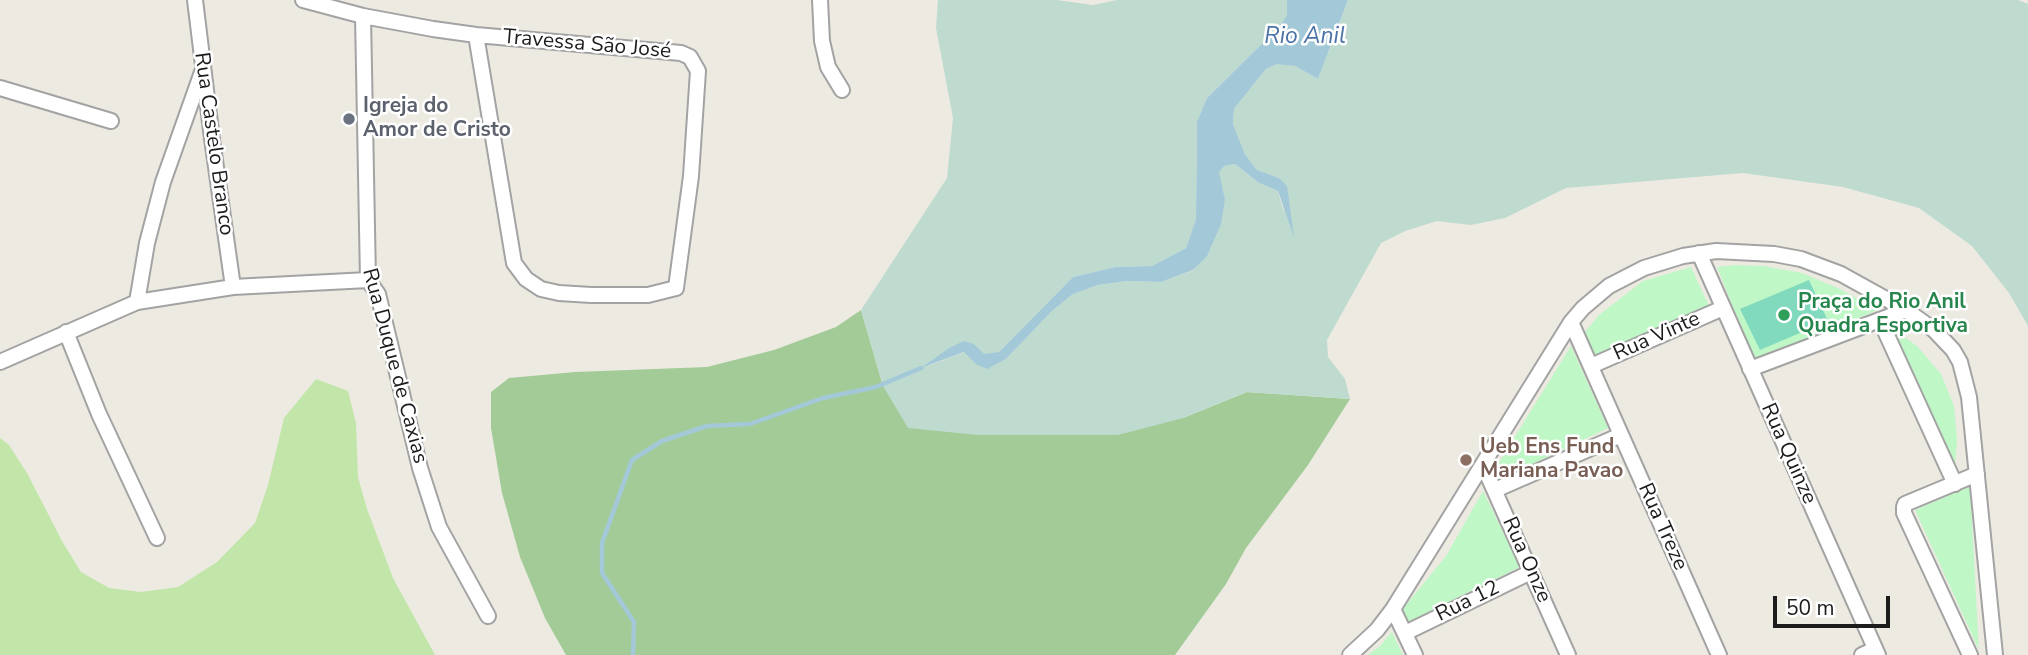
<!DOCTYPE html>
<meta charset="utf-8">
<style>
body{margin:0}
#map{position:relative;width:2028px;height:655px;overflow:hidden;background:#edeae2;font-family:"Nunito Sans",sans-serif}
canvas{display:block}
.scale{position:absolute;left:1773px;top:596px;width:117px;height:32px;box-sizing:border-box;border:4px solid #1c1c1c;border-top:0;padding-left:9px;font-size:21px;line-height:24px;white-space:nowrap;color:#1c1c1c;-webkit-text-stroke:5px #fff;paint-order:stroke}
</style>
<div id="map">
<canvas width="2028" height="655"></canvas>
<div class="scale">50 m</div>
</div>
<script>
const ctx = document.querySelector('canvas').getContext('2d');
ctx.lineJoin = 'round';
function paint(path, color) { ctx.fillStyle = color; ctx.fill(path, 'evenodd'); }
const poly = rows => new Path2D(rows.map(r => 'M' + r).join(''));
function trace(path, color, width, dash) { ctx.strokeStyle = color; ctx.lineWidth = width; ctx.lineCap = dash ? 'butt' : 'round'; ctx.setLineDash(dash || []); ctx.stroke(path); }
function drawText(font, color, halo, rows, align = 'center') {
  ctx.font = font + ' "Nunito Sans",sans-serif'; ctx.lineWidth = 5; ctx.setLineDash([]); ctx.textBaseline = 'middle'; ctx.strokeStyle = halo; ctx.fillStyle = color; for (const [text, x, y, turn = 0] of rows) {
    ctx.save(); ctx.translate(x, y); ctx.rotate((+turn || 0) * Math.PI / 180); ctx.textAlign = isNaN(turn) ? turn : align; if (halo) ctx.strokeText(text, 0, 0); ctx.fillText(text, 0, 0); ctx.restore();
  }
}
paint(poly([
 [316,379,348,391,356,423,358,477,367,509,393,578,435,655,0,655,0,438,9,445,27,473,62,541,81,572,109,588,141,592,178,587,217,562,255,523,268,485,284,418]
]), '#c2e6a9');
paint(poly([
 [861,310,883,386,978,435,1183,418,1247,392,1350,399,1308,465,1246,548,1226,584,1175,655,566,655,545,618,520,557,502,493,491,428,491,392,509,378,575,372,707,367,774,350,836,327]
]), '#a3cb98');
paint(poly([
 [938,0,1057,0,1093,5,1117,0,1287,0,1288,3,1287,15,1279,27,1207,98,1197,123,1196,219,1186,248,1152,266,1115,267,1073,277,999,352,984,355,974,344,925,367,965,352,976,364,1006,359,1052,311,1073,294,1098,285,1127,281,1161,282,1194,270,1225,199,1218,171,1224,166,1235,164,1259,183,1278,191,1284,213,1279,178,1257,170,1245,154,1233,124,1234,109,1266,69,1278,63,1295,66,1318,79,1348,0,2018,0,2028,4,2028,326,2009,293,1972,246,1919,208,1843,187,1743,173,1566,188,1505,218,1471,225,1437,221,1405,231,1381,243,1327,340,1328,357,1345,379,1350,399,1247,392,1183,418,1118,435,978,435,908,428,883,386,861,310,947,178,953,118,936,28]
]), '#bfdbd0');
paint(poly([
 [1735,265,1764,266,1802,273,1840,289,1878,310,1754,360,1717,267],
 [1691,267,1709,306,1595,355,1584,333,1599,315,1643,281],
 [1890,326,1918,347,1941,374,1954,406,1957,440,1955,469],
 [1571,346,1608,428,1505,477,1498,464],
 [1970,486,1979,650,1915,510],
 [1483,491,1520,567,1408,622,1402,610,1446,556],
 [1392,632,1403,655,1367,655,1379,647]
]), '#bff7c7');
paint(poly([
 [1809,280,1828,321,1760,350,1740,309]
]), '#82dabe');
paint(poly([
 [1287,0,1348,0,1318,79,1295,66,1277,64,1266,69,1234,109,1233,124,1245,154,1257,170,1279,178,1287,186,1294,237,1278,191,1259,183,1235,164,1224,166,1219,172,1225,199,1221,224,1207,256,1193,270,1161,282,1127,281,1098,285,1073,294,1052,311,1006,359,987,369,976,364,964,352,921,368,949,348,964,341,974,344,984,354,999,352,1073,277,1115,267,1152,266,1186,248,1196,219,1197,122,1207,98,1279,27,1287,15]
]), '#a3c9d9');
trace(poly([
 [633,655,634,622,602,573,602,543,632,460,662,441,707,426,750,424,823,398,876,387,921,368]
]), '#a3c9d9', 4.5);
const street = poly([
 [195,0,212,139,233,287],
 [303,0,363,16,433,29,476,35,681,53,690,57,698,71,691,176,676,288,648,295,591,295,559,293,541,289,526,279,514,263,476,35],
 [820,0,822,41,828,67,842,90],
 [363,16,368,280,378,294,420,468,439,527,488,616],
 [0,88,111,121],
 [1699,253,1878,655],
 [137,302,147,243,163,182,202,72],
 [1880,320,1955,484],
 [1571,322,1719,655],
 [66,332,99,414,157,538],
 [0,362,137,302,233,287,368,280],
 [1591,366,1723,308],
 [1750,369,1906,310],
 [1483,465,1568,655],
 [1495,490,1621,435],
 [1393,609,1415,655],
 [1405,633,1531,572],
 [1350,655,1377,630,1393,609,1571,322,1583,308,1609,286,1644,268,1683,256,1716,251,1774,254,1801,259,1841,274,1906,310,1934,330,1953,350,1960,362,1969,397,1995,655],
 [1862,655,1875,649],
 [1970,655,1904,513,1904,507,1905,504,1977,474]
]);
trace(street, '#a3a3a3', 18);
trace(street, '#fff', 14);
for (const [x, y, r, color] of [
 [349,119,7,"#6b7280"],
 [1784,315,7,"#2e9e5b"],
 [1466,460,7,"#8d6e63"]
]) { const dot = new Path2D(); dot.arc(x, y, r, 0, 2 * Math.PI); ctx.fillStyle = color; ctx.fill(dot); trace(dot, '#fff', 2.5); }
drawText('21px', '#1c1c1c', '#fff', [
 ["Travessa São José",587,45,5],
 ["Rua Castelo Branco",213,144,82],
 ["Rua Vinte",1657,337,-24],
 ["Rua Duque de Caxias",394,366,75],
 ["Rua Quinze",1788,454,66],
 ["Rua Treze",1662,527,66],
 ["Rua Onze",1526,560,66],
 ["Rua 12",1468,602,-26]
]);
drawText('bold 21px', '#5b616d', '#fff', [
 ["Igreja do",363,107],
 ["Amor de Cristo",363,131]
], 'left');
drawText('bold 21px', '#27864d', '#fff', [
 ["Praça do Rio Anil",1798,303],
 ["Quadra Esportiva",1798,327]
], 'left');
drawText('bold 21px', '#785e54', '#fff', [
 ["Ueb Ens Fund",1480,448],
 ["Mariana Pavao",1480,472]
], 'left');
drawText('italic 23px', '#4c73a7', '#fff', [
 ["Rio Anil",1305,37]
]);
</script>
